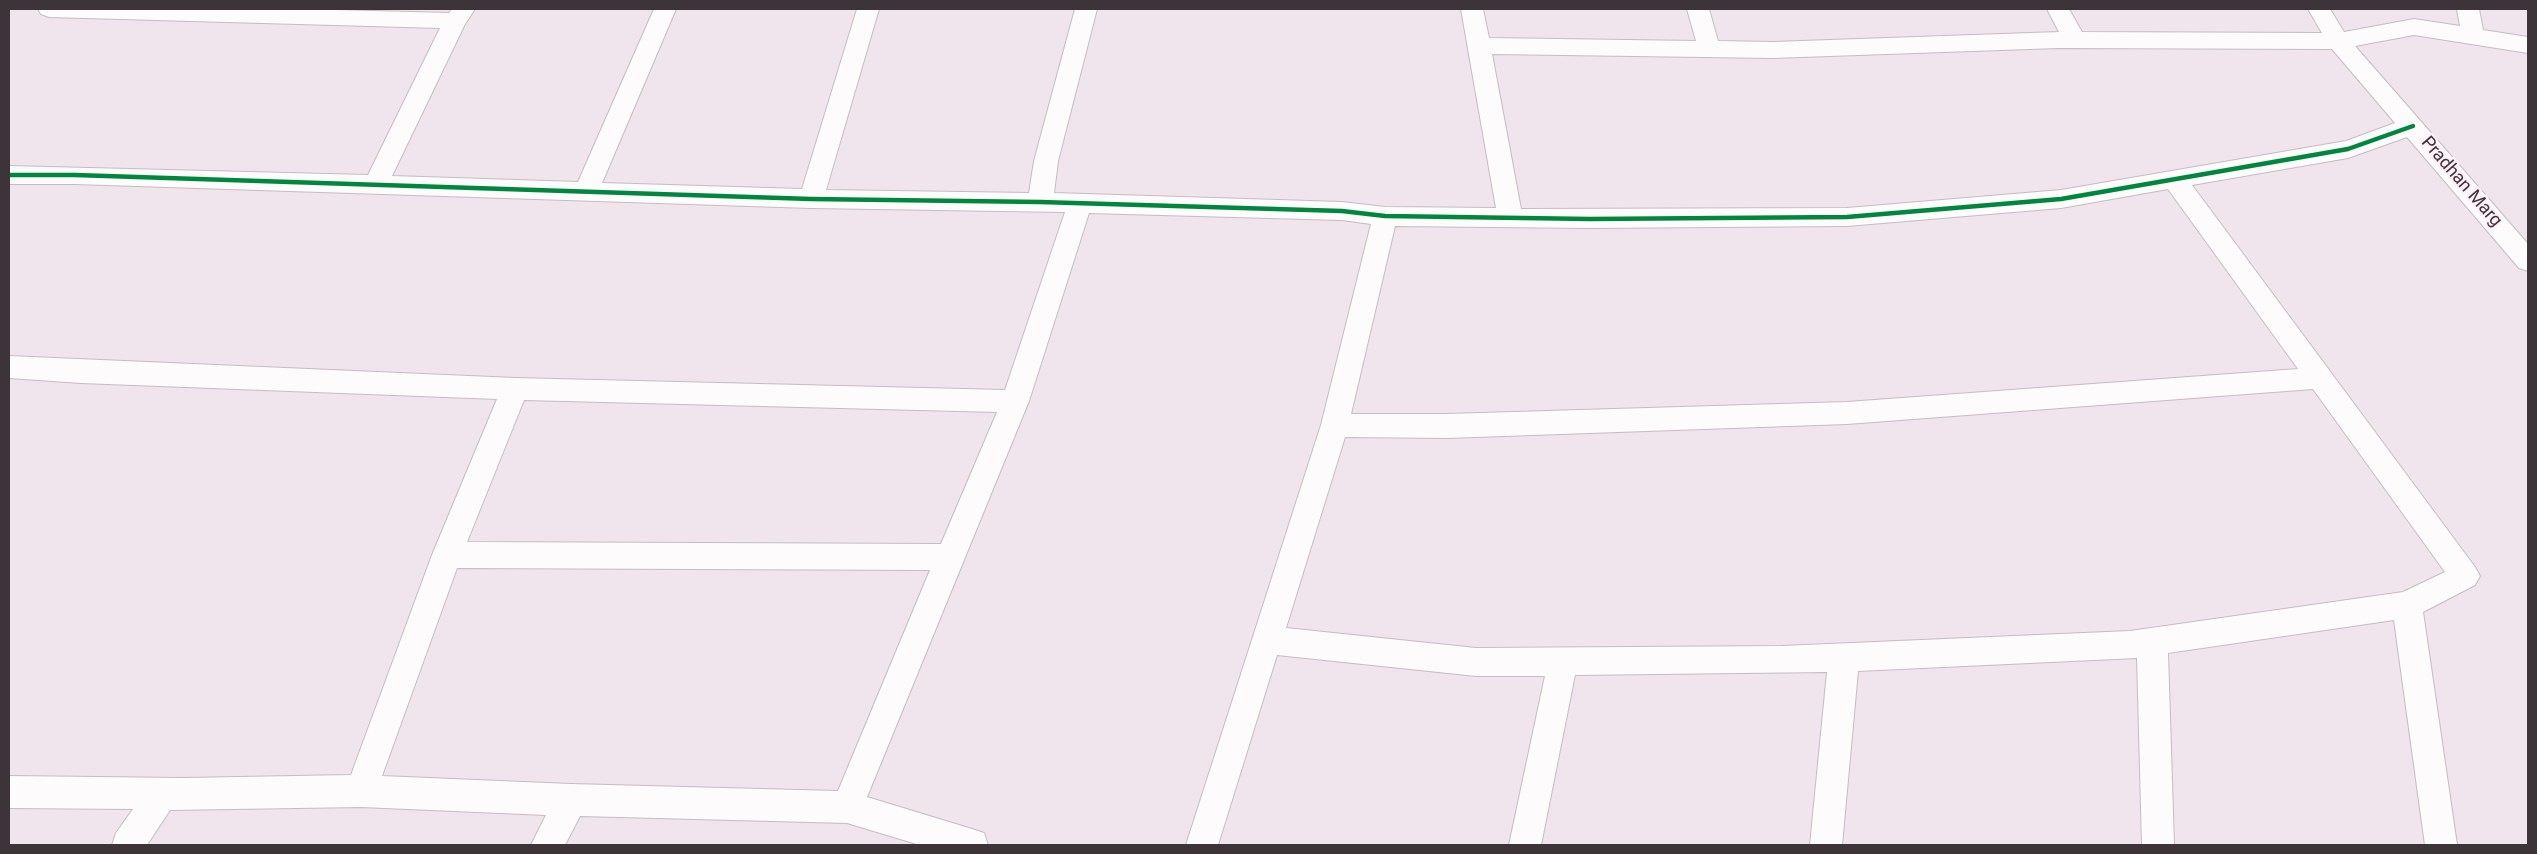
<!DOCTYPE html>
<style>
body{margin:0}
#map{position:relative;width:2537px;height:854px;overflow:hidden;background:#f0e5ed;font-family:Roboto,sans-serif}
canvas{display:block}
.frame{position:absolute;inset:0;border:10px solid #3c3439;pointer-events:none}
</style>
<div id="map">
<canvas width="2537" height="854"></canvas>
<div class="frame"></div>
</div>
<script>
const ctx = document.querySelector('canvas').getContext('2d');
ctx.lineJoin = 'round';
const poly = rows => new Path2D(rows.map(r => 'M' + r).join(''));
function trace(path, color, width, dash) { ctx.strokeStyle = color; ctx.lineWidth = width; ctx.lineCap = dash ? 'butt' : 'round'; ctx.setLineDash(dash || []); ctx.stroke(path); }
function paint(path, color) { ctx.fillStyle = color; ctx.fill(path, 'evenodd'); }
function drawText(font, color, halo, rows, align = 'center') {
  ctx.font = font + ' Roboto,sans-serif'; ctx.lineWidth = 5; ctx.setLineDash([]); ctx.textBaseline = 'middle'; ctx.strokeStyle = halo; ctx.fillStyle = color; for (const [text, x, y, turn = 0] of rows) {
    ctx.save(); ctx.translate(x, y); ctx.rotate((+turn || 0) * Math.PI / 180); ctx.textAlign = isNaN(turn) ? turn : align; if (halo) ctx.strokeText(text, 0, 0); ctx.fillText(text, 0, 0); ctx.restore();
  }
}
const minor = poly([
 [38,9,298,9,449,13,452,9,475,9,465,24,392,176,578,182,654,9,676,9,602,183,802,189,857,9,879,9,826,190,1029,193,1034,161,1075,9,1097,9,1058,161,1054,193,1342,202,1385,207,1496,208,1461,9,1483,9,1489,38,1696,41,1687,9,1709,9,1718,41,1773,42,2059,32,2047,9,2069,9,2082,32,2322,33,2308,9,2330,9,2344,32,2414,19,2460,26,2457,9,2479,9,2483,30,2528,37,2528,53,2414,35,2355,46,2528,244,2528,271,2519,268,2407,137,2348,158,2192,185,2475,567,2480,576,2475,585,2423,612,2457,845,2425,845,2394,620,2168,653,2174,845,2142,845,2137,658,1858,671,1842,845,1810,845,1827,672,1575,675,1541,845,1509,845,1545,676,1476,676,1277,655,1218,845,1186,845,1321,425,1371,224,1342,220,1089,213,1029,401,867,797,972,829,984,833,988,845,920,845,847,823,580,816,565,845,531,845,546,815,361,807,170,810,147,845,112,845,116,833,133,809,9,808,9,776,184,778,351,775,432,555,497,399,81,383,9,378,9,356,515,378,1005,390,1065,212,811,208,75,184,9,184,9,166,368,175,440,28,49,17,41,14,38,9],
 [2058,48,2332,49,2395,123,2346,141,2061,190,1847,208,1521,209,1492,54,1773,58,2058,48],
 [2168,189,2298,369,1847,402,1447,414,1351,414,1395,226,1590,228,1847,226,2061,208,2168,189],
 [2313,389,2445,572,2403,592,2130,631,1782,646,1476,648,1286,628,1345,437,1447,438,1847,424,2313,389],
 [524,400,997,412,941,544,467,542,524,400],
 [457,568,930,570,838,791,571,784,382,776,457,568]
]);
trace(minor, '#c5bcc2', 2);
paint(minor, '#fdfbfc');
trace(poly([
 [9,175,75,175,811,199,1040,202,1342,211,1385,216,1590,219,1847,217,2061,199,2348,149,2413,126]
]), '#00873e', 4.5);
drawText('18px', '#3c3439', '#fdf0f8', [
 ["Pradhan Marg",2461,182,49]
]);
</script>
